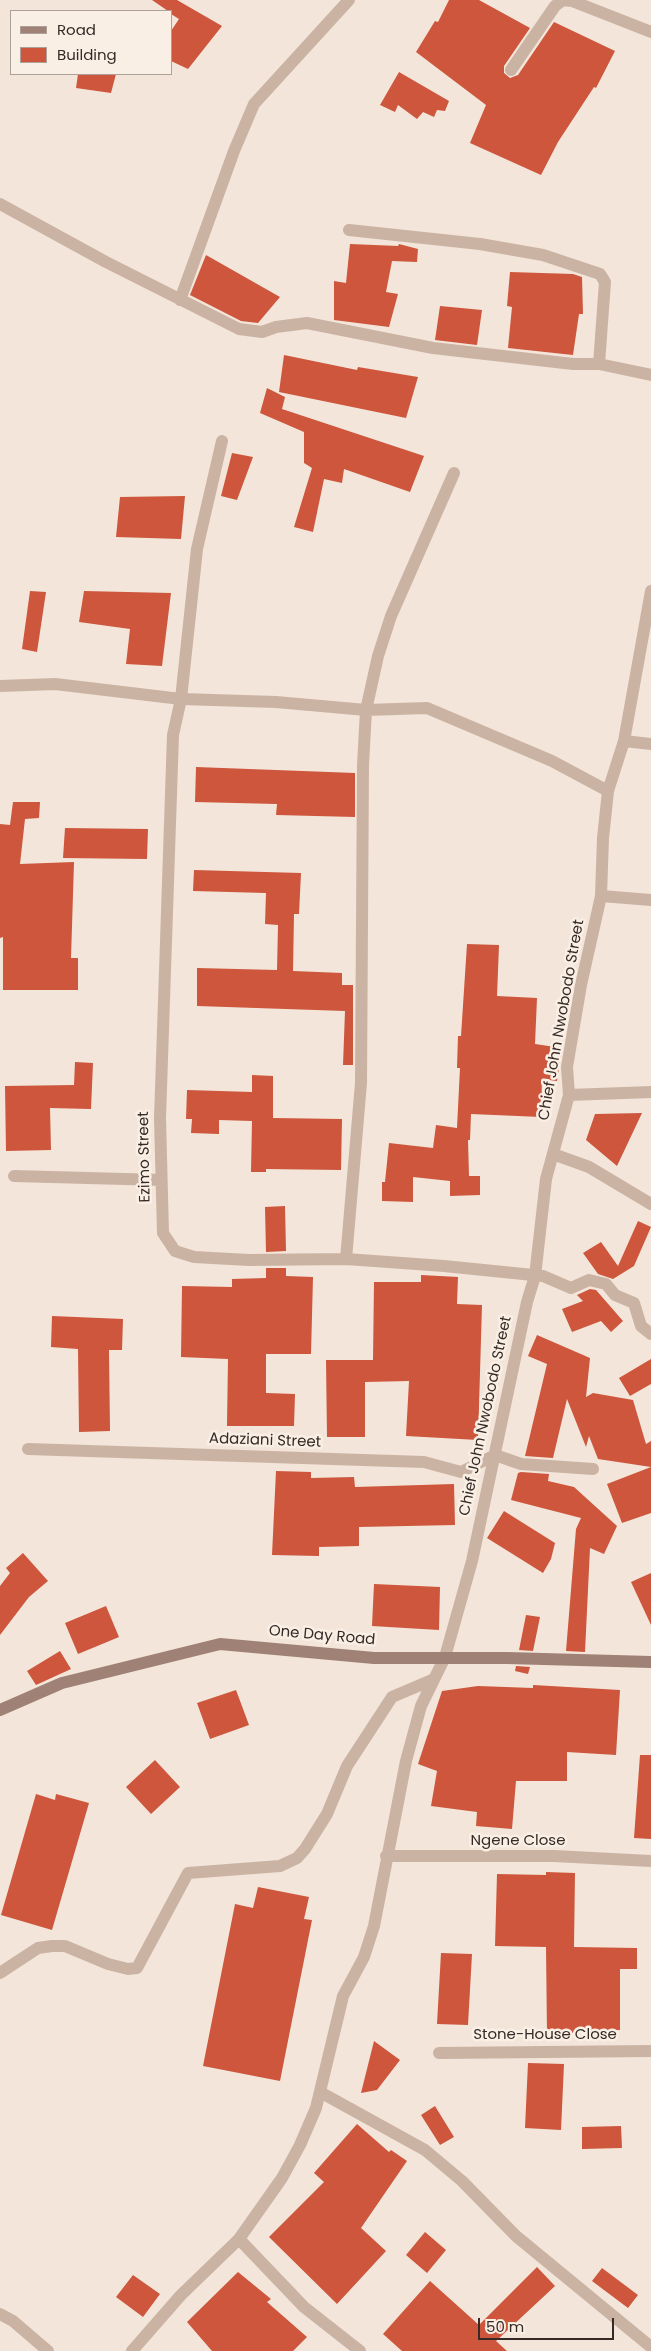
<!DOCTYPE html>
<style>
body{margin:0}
#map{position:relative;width:651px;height:2351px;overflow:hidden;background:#f3e5d9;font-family:Poppins,sans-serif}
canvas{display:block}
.legend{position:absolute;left:10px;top:10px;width:162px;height:65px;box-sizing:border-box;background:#faefe5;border:1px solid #aca099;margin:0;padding:6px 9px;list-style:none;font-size:15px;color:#362a26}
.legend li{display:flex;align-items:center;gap:10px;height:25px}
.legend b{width:25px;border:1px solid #aca099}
.scale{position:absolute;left:478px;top:2318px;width:136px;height:22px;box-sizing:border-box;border:2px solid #362a26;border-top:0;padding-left:6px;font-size:15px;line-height:18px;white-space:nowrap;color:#362a26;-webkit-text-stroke:4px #faefe5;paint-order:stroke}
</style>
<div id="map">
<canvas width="651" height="2351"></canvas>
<ul class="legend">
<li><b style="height:6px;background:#9f8275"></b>Road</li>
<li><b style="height:14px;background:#cd563c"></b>Building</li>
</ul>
<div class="scale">50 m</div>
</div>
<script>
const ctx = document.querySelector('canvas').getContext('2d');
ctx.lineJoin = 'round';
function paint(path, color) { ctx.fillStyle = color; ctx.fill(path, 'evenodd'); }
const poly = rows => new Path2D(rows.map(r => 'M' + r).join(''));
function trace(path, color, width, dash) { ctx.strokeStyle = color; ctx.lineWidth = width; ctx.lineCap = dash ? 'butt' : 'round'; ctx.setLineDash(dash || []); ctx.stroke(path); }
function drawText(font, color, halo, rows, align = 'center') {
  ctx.font = font + ' Poppins,sans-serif'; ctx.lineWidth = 5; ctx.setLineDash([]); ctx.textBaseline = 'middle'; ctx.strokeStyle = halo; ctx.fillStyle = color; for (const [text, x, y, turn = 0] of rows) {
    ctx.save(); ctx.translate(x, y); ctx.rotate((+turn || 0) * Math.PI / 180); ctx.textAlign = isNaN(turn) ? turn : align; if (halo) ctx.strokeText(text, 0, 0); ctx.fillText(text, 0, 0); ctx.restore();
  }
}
paint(poly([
 [152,0,177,0,222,26,188,69,171,61,171,31,179,19,171,14,171,11,168,11],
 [449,0,479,0,530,28,504,66,504,73,510,78,518,75,554,22,615,51,596,88,594,87,558,142,541,175,470,143,486,105,416,52,435,21,438,22],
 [399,72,449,101,445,111,437,110,434,117,423,112,417,119,398,105,395,112,380,105],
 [78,74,116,74,111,93,76,88],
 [350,244,398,246,399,244,418,249,417,262,392,261,386,292,398,294,389,327,334,320,334,281,346,283],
 [206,255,280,297,258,323,241,321,190,295],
 [510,272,573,274,582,277,583,314,579,314,573,355,508,348,512,307,507,306],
 [440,306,482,310,477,345,435,340],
 [284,355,357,370,358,367,418,377,406,418,279,392],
 [267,388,285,397,282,409,424,456,410,492,344,469,342,483,324,479,313,532,294,527,312,468,304,463,304,432,260,413],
 [232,453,253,457,237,500,221,496],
 [185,496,181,539,116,537,120,497],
 [30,591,46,592,37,652,22,649],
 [84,591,171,593,162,666,126,664,130,629,79,622],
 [196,767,355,773,355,817,276,815,277,804,195,802],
 [13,802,40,802,39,818,25,819,20,864,74,862,71,958,78,958,78,990,3,990,3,937,0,938,0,824,10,825],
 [65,828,148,829,147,859,63,858],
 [194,870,301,873,299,914,294,914,293,971,342,973,342,985,353,985,353,1065,343,1065,345,1011,197,1006,197,968,277,970,278,925,265,924,266,893,193,891],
 [467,944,499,945,497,996,537,998,535,1044,562,1048,557,1081,542,1079,541,1117,471,1114,470,1140,468,1140,469,1176,480,1176,480,1195,450,1196,450,1181,413,1177,413,1202,382,1201,382,1182,385,1182,389,1143,433,1148,436,1125,457,1128,460,1068,457,1068,458,1036,461,1036],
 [75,1062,93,1063,91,1109,50,1108,51,1150,6,1151,5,1086,74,1085],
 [252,1075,273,1076,273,1118,342,1119,341,1170,266,1169,266,1172,251,1172,252,1121,219,1120,219,1134,191,1133,192,1119,186,1119,187,1090,252,1092],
 [642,1113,617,1166,586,1140,595,1114],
 [285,1206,286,1251,266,1252,265,1207],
 [638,1221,651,1227,634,1266,613,1279,598,1274,583,1253,601,1242,618,1266],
 [266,1268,286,1268,286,1276,313,1277,311,1354,266,1354,266,1393,295,1394,294,1426,227,1426,228,1359,181,1357,182,1286,232,1287,232,1279,266,1278],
 [421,1275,458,1277,457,1304,482,1305,478,1440,406,1436,409,1381,365,1382,365,1437,327,1437,326,1360,373,1360,374,1282,421,1282],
 [590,1289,596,1290,623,1321,611,1332,601,1321,572,1332,562,1309,583,1301,577,1295],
 [52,1316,123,1319,122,1350,109,1350,110,1431,79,1432,78,1349,51,1347],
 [537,1335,590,1358,586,1397,593,1393,633,1400,646,1444,651,1441,651,1467,598,1459,589,1436,586,1447,567,1399,553,1458,525,1456,547,1364,528,1356],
 [651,1359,651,1384,630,1396,619,1378],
 [651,1467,651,1513,622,1523,607,1484],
 [276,1471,311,1472,311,1478,354,1477,355,1487,454,1484,455,1525,359,1527,359,1546,319,1547,319,1556,272,1555],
 [521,1472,549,1474,548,1481,574,1487,617,1526,604,1554,590,1548,585,1652,566,1651,576,1529,581,1518,511,1500,518,1473],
 [504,1511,555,1543,551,1559,543,1573,487,1538],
 [23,1553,48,1581,29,1597,0,1635,0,1586,10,1573,6,1568],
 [651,1573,651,1625,631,1582],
 [374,1584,440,1587,439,1630,372,1626],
 [106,1606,119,1637,78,1654,65,1623],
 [526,1615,540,1617,533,1651,519,1650],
 [60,1651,71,1669,36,1685,27,1671],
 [516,1666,530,1667,528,1674,515,1671],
 [533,1685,620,1690,616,1755,567,1752,567,1781,516,1781,512,1829,476,1826,477,1812,431,1806,437,1771,418,1764,442,1691,478,1686,533,1688],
 [236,1690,249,1725,210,1739,197,1703],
 [640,1755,651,1755,651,1839,634,1838],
 [155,1760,180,1787,151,1814,126,1787],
 [36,1794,55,1800,56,1794,89,1803,52,1930,1,1915],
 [546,1872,575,1873,574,1947,637,1948,637,1969,620,1969,620,2030,576,2030,576,2033,547,2034,546,1947,495,1946,497,1874,546,1875],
 [258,1887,309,1897,304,1919,312,1920,280,2081,203,2066,235,1904,253,1908],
 [441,1953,472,1954,468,2025,437,2024],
 [374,2041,400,2060,377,2090,361,2093],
 [528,2063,564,2064,561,2130,525,2128],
 [435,2106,454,2137,440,2145,421,2115],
 [357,2124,389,2152,391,2150,407,2161,361,2228,386,2251,337,2304,269,2237,324,2182,314,2173],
 [621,2126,622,2148,582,2149,582,2127],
 [425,2232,446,2250,427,2273,406,2255],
 [537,2267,555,2286,496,2341,507,2351,402,2351,383,2334,430,2281,479,2325],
 [602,2268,638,2295,628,2308,592,2281],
 [238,2272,271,2299,267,2302,307,2337,293,2351,212,2351,187,2322],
 [133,2275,160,2294,143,2317,116,2297]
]), '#cd563c');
trace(poly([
 [511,70,555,6,563,0,572,1,651,32],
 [0,204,106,262,239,329,262,332,276,327,307,323,433,348,573,364,599,364,651,375],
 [349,230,480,244,543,255,600,274,605,282,599,364],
 [180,300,234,151,254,104,349,0],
 [222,441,197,549,181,699,173,735,160,1118,163,1233,175,1251,194,1257,249,1260,346,1259,444,1266,543,1276,571,1288,589,1280,606,1284,615,1295,634,1303,641,1326,651,1334],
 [0,686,55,684,181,699,276,702,366,710,427,708,552,761,608,791],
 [624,741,651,744],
 [601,896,651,900],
 [569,1095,651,1092],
 [553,1154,589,1167,651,1204],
 [14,1176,161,1180],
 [346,1259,361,1083,363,765,366,710,378,656,391,616,454,473],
 [28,1449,424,1462,461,1472,495,1455,521,1464,593,1469],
 [386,1856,554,1856,651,1861],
 [0,1973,38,1948,52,1946,65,1946,108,1964,128,1969,137,1968,188,1873,280,1866,297,1858,305,1849,327,1814,347,1766,392,1697,432,1680],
 [439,2053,651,2051],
 [320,2092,425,2150,462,2181,516,2236,651,2347],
 [239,2239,304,2307,360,2351],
 [0,2314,13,2321,48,2351],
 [132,2351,181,2295,239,2239,282,2178,300,2145,316,2108,343,1996,364,1957,374,1926,406,1761,421,1706,445,1657,472,1561,527,1302,535,1276,546,1179,569,1095,567,1067,581,985,601,896,603,838,608,791,624,741,651,591]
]), '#cbb3a4', 12);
trace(poly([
 [0,1710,62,1683,220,1644,374,1658,507,1658,651,1662]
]), '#9f8275', 12);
drawText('15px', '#362a26', '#faefe5', [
 ["Chief John Nwobodo Street",562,1020,-80],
 ["Ezimo Street",145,1157,-91],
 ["Chief John Nwobodo Street",486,1416,-78],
 ["Adaziani Street",265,1441,2],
 ["One Day Road",322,1636,5],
 ["Ngene Close",518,1841],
 ["Stone-House Close",545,2035]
]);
</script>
